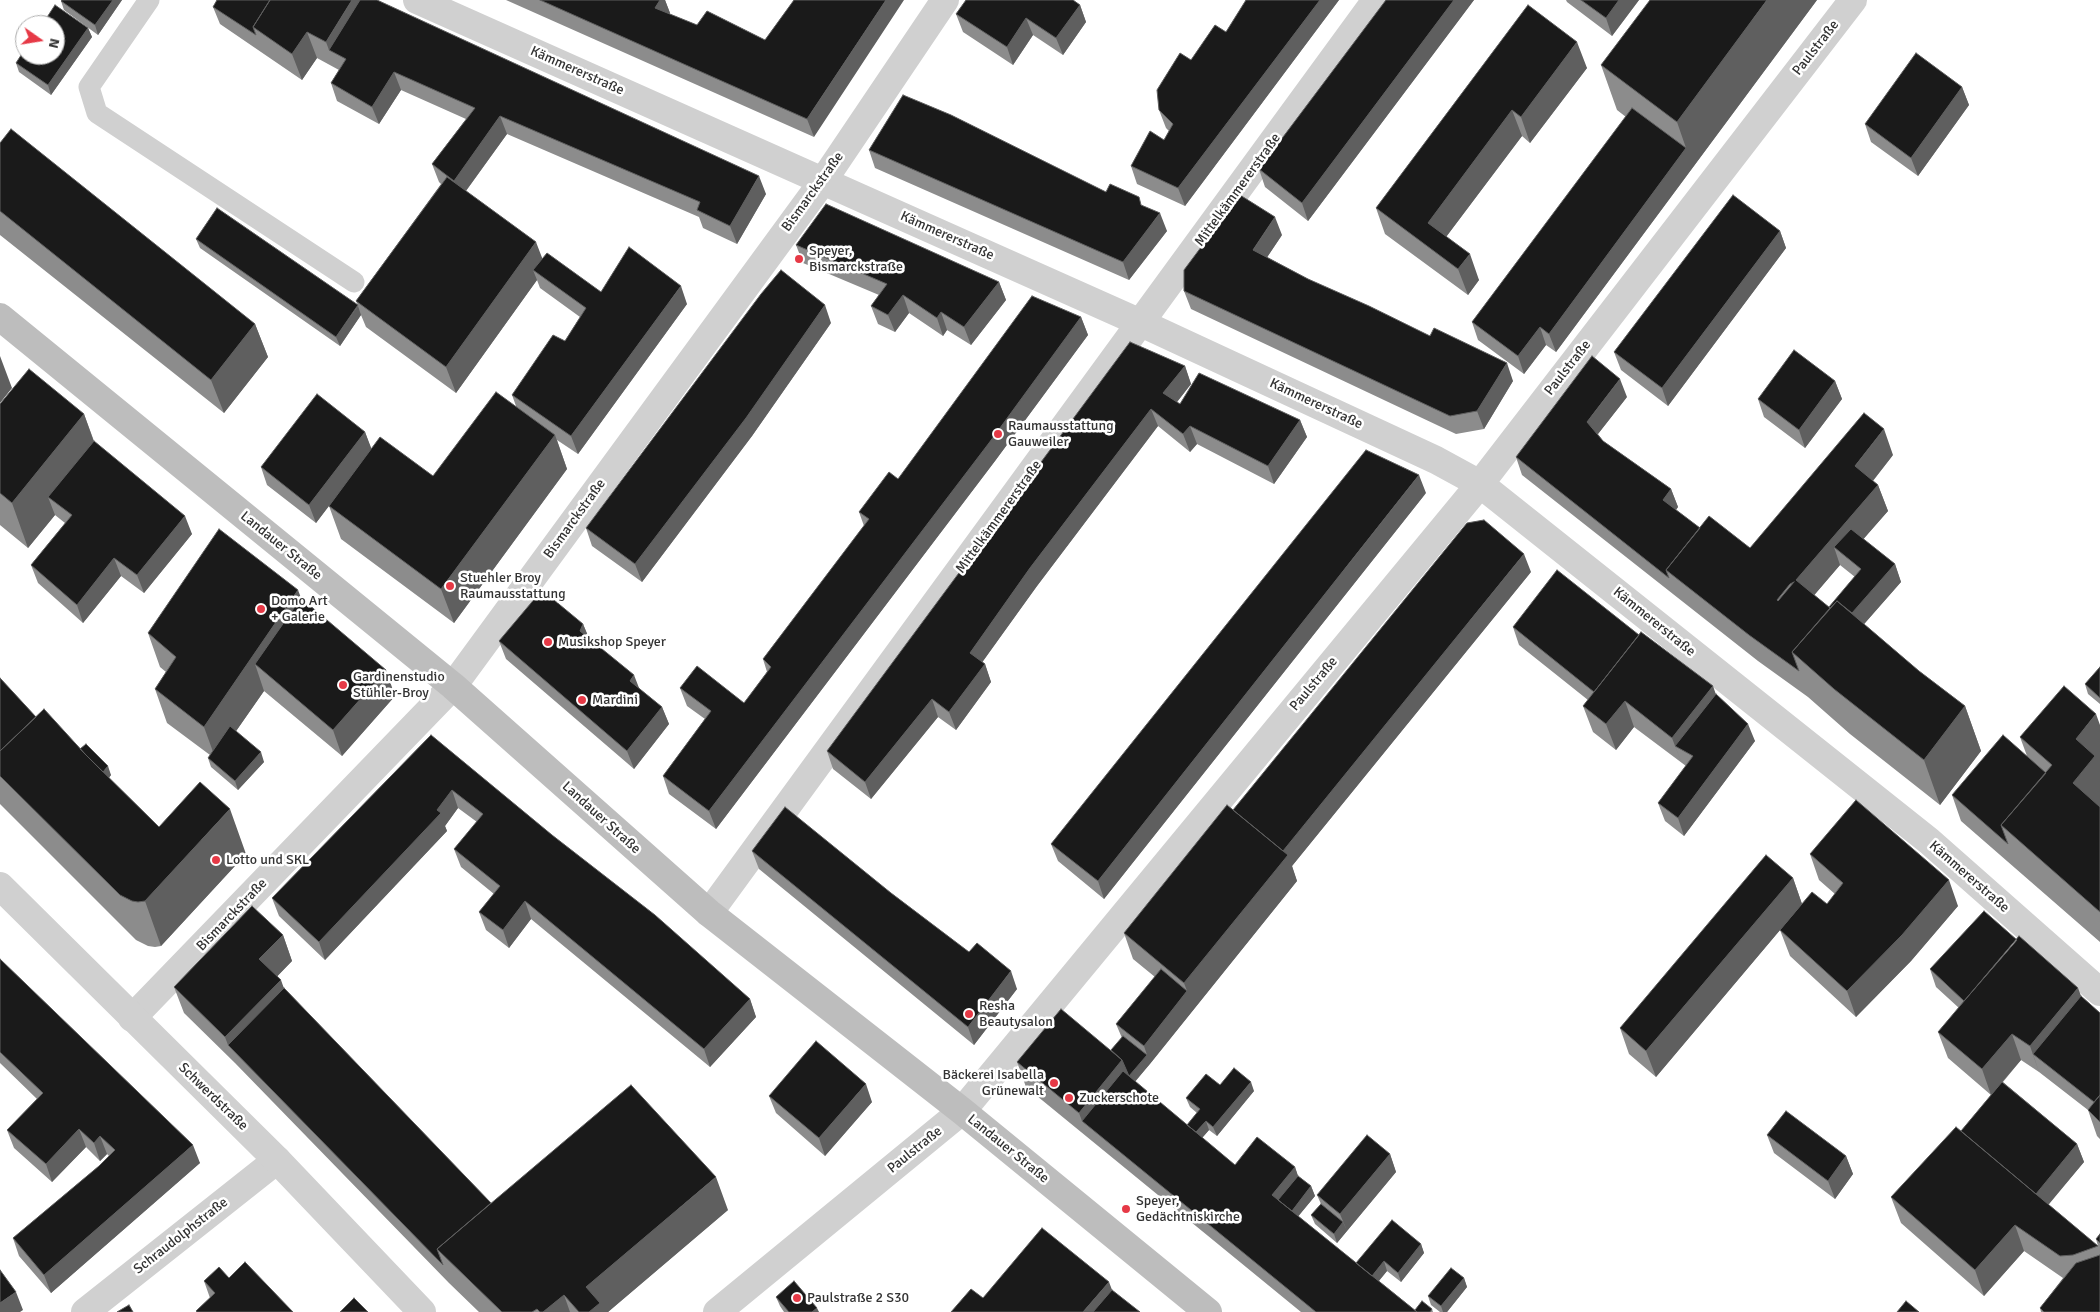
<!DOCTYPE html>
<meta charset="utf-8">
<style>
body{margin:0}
#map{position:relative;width:2100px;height:1312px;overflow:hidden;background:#fff;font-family:Signika,sans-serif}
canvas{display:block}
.north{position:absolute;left:15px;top:15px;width:50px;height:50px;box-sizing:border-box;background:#fff;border:1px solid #adadad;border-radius:50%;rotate:103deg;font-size:14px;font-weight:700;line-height:20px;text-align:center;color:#333}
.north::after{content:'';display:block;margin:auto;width:18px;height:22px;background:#e63946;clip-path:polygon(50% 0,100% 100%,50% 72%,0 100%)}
</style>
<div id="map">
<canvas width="2100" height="1312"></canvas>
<div class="north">N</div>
</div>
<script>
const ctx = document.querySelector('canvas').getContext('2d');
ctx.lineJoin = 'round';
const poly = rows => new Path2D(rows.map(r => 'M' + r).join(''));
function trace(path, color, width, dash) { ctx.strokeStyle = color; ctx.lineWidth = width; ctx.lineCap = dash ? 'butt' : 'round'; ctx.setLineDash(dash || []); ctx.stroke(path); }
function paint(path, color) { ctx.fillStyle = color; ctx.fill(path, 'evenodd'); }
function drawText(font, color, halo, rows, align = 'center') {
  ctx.font = font + ' Signika,sans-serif'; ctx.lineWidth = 5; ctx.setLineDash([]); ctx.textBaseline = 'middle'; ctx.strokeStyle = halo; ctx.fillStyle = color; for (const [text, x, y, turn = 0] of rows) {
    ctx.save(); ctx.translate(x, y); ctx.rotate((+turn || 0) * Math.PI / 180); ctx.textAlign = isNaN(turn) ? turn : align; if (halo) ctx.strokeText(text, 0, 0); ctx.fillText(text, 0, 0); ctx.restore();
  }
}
trace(poly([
 [149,0,89,87,97,113,354,282]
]), '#d0d0d0', 21);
trace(poly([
 [417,0,1141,323,1436,460,1480,484,1929,841,2100,992],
 [709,913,1376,0],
 [132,1018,453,686,823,181,945,0],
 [85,1312,277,1160],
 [717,1312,962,1111,1480,484,1853,0]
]), '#d0d0d0', 28);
trace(poly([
 [0,886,277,1160,422,1312]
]), '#d0d0d0', 28);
trace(poly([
 [0,317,453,686,709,913,962,1111,1208,1312]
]), '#bdbdbd', 28);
paint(poly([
 [122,0,98,35,64,10,61,1],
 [217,0,766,194,737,244,703,228,699,217,507,134,466,191,542,259,601,292,687,304,578,454,557,440,567,469,454,623,341,539,329,506,330,504,316,523,267,485,261,467,365,432,371,449,433,476,516,406,512,395,565,341,580,317,540,288,537,280,456,393,366,327,361,315,340,346,200,248,196,239,358,305,356,301,441,184,439,182,432,164,466,119,401,90,379,124,337,101,331,83,339,70,317,58,302,80,220,24,213,7],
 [506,0,665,0,670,13,669,14,697,25,765,40,794,0,814,137],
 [1247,0,1339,0,1185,206,1137,184,1131,166,1164,140,1169,131,1166,128,1159,110,1191,60,1226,32],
 [1386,0,1474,0,1308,221,1265,187,1259,169],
 [1566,0,1639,0,1612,36,1567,2],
 [1817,0,1556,352,1546,345,1524,374,1478,340,1472,322,1626,117,1617,110,1601,65],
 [1080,5,1086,22,1063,55,1033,35,1013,65,963,32,956,14],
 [1528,5,1587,68,1530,143,1522,136,1446,237,1479,280,1468,295,1385,234,1376,208],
 [88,28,92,37,51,95,19,72,16,63],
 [1962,87,1969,105,1918,176,1871,142,1865,124],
 [0,143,255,324,268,357,224,413,0,235],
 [869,150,1106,192,1167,231,1129,280,875,168],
 [1780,231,1786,248,1668,406,1621,370,1614,352],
 [1282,235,1267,257,1308,279,1513,381,1484,429,1456,434,1191,309,1184,291],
 [796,245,999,282,1006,300,971,345,947,330,943,336,909,313,895,332,878,324,871,306,879,295,803,263],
 [1081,317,1088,335,995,461,716,829,669,794,663,776,705,719,687,706,680,688,744,703,767,672,763,659,864,526,859,512,898,479],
 [831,323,752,436,642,582,592,546,586,528],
 [1185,366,1191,384,1177,402,1180,404,1300,420,1307,437,1274,484,1197,444,1190,452,1158,426,1037,586,982,662,985,664,991,682,956,730,938,717,871,799,833,769,827,751],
 [1835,381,1842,399,1805,448,1764,417,1758,399],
 [1627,397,1598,434,1603,441,1671,489,1678,507,1676,510,1700,528,1750,548,1893,455,1873,481,1878,485,1888,511,1863,539,1895,564,1901,582,1864,624,1919,671,1965,706,1981,751,1940,805,1850,734,1808,697,1758,661,1522,475,1516,457],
 [1840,565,1855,577,1829,607,1814,595],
 [0,404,84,414,94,441,192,534,144,593,121,576,83,623,38,583,31,565,65,523,55,515,28,548,0,525],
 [1426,493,1104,899,1058,861,1051,844],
 [1531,572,1292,866,1297,881,1135,1082,1187,1125,1197,1113,1190,1107,1186,1098,1220,1085,1254,1091,1217,1136,1209,1130,1202,1138,1235,1165,1295,1167,1298,1176,1311,1186,1315,1196,1298,1216,1356,1263,1421,1244,1424,1253,1401,1282,1387,1271,1379,1281,1415,1310,1432,1309,1433,1312,1301,1312,1026,1087,1017,1062,1111,1050,1122,1038,1116,1024,1155,977,1133,959,1124,933,1233,810],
 [301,598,395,696,342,756,264,691,236,731,264,762,238,790,211,767,208,758,210,755,167,723,155,689,166,672,160,667,148,633],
 [583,624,589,638,640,689,662,707,669,724,634,769,506,659,499,641],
 [1513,627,1639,635,1716,694,1755,741,1684,836,1665,821,1658,803,1686,766,1634,727,1616,750,1593,732,1583,706,1588,700,1519,645],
 [2100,667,2100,704,2088,694,2085,684],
 [0,678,36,717,80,749,111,775,109,778,159,827,246,854,161,946,155,947,148,946,136,940,0,804],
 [2100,725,2100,942,1961,821,1952,795,2027,756,2020,737],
 [431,735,750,999,756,1017,710,1067,531,919,509,948,486,930,479,912,494,894,461,867,454,849,477,822,458,808,445,826,447,831,325,960,279,916,272,898],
 [752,851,891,893,1017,989,974,1045,759,869],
 [1810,854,1958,906,1911,961,1856,1017,1790,956,1780,930,1827,904,1835,894,1819,880],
 [1793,878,1802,904,1656,1077,1629,1054,1620,1028],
 [283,935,292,961,277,976,284,988,491,1203,728,1210,608,1312,479,1312,449,1283,235,1063,184,1013,174,987],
 [0,959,200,1163,51,1293,19,1256,13,1238,99,1166,109,1156,107,1154,100,1161,86,1147,52,1182,14,1148,7,1130,37,1099,0,1063],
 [1930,969,2081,996,2100,1013,2100,1139,2097,1136,2088,1110,2039,1072,2021,1060,2003,1082,2077,1144,2084,1162,2048,1204,2098,1246,2096,1239,2100,1234,2100,1312,2041,1312,2040,1308,2063,1278,2024,1251,1984,1296,1901,1223,1891,1197,1961,1131,1991,1095,1948,1058,1938,1032,1959,1008,1936,987],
 [769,1096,872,1102,825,1156,776,1113],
 [1767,1135,1846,1156,1853,1174,1835,1199,1774,1153],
 [1390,1154,1396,1172,1337,1243,1315,1224,1311,1215,1321,1204,1317,1195],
 [229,1278,293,1312,196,1312,196,1311,210,1298,204,1281],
 [1464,1278,1467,1287,1447,1312,1440,1312,1431,1305,1428,1296],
 [776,1297,819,1312,784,1312,780,1306]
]), '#8c8c8c');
paint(poly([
 [113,0,122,0,98,35,95,25],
 [352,0,366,0,329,50,326,42],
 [660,0,665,0,670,13,661,26,655,8],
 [886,0,904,0,814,137,807,119],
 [1320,0,1339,0,1185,206,1178,188],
 [1454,0,1474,0,1308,221,1302,203],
 [1619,0,1639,0,1612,36,1606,18],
 [1767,0,1817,0,1556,352,1549,334,1686,148,1677,122],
 [1080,5,1086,22,1063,55,1056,38],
 [1026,18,1033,35,1013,65,1007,47],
 [88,28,92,37,51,95,48,85],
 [307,32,317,58,302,80,292,54],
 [1577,42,1587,68,1530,143,1521,117],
 [394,72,401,90,379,124,372,107],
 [1962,87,1969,105,1918,176,1911,158],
 [1512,110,1522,136,1437,249,1428,223],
 [500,116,507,134,460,199,454,181],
 [759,176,766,194,737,244,730,226],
 [1160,213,1167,231,1129,280,1123,262],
 [1275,217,1282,235,1260,268,1253,250],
 [1780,231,1786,248,1668,406,1662,388],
 [536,242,546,268,533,270,537,280,456,393,446,367],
 [1470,254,1479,280,1468,295,1458,269],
 [999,282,1006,300,971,345,964,327],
 [681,286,687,304,578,454,571,436],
 [903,295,909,313,895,332,888,315],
 [825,305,831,323,752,436,642,582,635,564],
 [358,306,361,315,340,346,336,337],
 [941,312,947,330,943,336,937,318],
 [1081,317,1088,335,995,461,716,829,709,811],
 [255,324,268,357,224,413,211,380],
 [1540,327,1546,345,1524,374,1518,356],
 [0,356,12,388,0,403],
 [1507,363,1513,381,1484,429,1477,411],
 [1185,366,1191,384,1170,411,1163,393],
 [1620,379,1627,397,1594,439,1587,422],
 [1835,381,1842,399,1805,448,1799,430],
 [1151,409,1158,426,1037,586,976,671,970,653,1030,568],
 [84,414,100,459,48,497,55,515,28,548,12,503],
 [1300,420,1307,437,1274,484,1268,466],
 [1190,426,1197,444,1190,452,1183,434],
 [1884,429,1893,455,1864,492,1855,466],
 [365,432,372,450,316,523,309,505],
 [555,435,567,469,454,623,441,589],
 [1419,475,1426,493,1104,899,1098,881],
 [1878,485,1888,511,1847,558,1834,547,1840,565,1805,606,1796,580],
 [1671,489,1678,507,1670,518,1663,500],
 [185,516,192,534,144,593,137,575],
 [1524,554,1531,572,1292,866,1297,881,1150,1064,1144,1046,1187,991,1184,983,1280,854],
 [114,558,121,576,83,623,77,605],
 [1895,564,1901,582,1851,639,1805,664],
 [298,590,311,624,255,664,264,691,216,760,204,727],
 [583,624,590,641,580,631],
 [985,664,991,682,956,730,949,712],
 [386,670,395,696,342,756,333,730],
 [634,675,641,693,630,681],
 [1713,686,1722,712,1675,746,1682,764,1672,738],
 [932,699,938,717,871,799,865,782],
 [1625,701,1634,727,1616,750,1606,724],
 [1965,706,1981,751,1940,805,1924,760],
 [662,707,669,724,634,769,627,751],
 [2096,714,2100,725,2100,815,2073,783,2076,739],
 [1748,724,1755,741,1684,836,1678,818],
 [261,752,264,762,238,790,235,781],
 [108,766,111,775,96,793,93,784],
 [452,790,458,808,445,826,447,831,325,960,319,942,437,810],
 [230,809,246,854,161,946,145,901],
 [1793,878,1802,904,1656,1077,1646,1051],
 [1949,880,1958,906,1911,961,1856,1017,1847,991],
 [525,901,531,919,509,948,503,930],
 [283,935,292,961,269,985,259,959],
 [1011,971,1017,989,974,1045,968,1027],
 [281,980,290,1006,228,1045,225,1037],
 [2078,988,2088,1014,2033,1054,2039,1072,2030,1046],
 [750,999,756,1017,710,1067,704,1049],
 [2012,1034,2021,1060,1991,1095,1982,1069],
 [1147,1055,1150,1064,1132,1085,1082,1121,1079,1113,1122,1060],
 [1251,1082,1254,1091,1217,1136,1213,1127],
 [866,1084,872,1102,825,1156,819,1138],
 [1206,1121,1209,1130,1196,1145,1193,1136],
 [79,1129,86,1147,52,1182,46,1164],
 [100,1136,107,1154,100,1161,94,1143],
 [2077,1144,2084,1162,2040,1215,2033,1197],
 [193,1145,200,1163,51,1293,44,1275],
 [1390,1154,1396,1172,1347,1231,1340,1214],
 [1846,1156,1853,1174,1835,1199,1828,1181],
 [1295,1167,1301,1185,1282,1209,1272,1195],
 [716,1177,728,1210,608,1312,589,1312,586,1287],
 [1311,1186,1315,1196,1292,1224,1289,1215],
 [1343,1222,1347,1231,1337,1243,1334,1234],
 [2015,1225,2024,1251,1984,1296,1975,1270],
 [1421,1244,1424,1253,1401,1282,1398,1273],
 [1384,1261,1387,1271,1372,1289,1369,1280],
 [1464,1278,1467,1287,1447,1312,1443,1312,1441,1306],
 [1109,1282,1119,1308,1115,1312,1083,1312],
 [16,1292,23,1310,20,1312,0,1312,0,1303],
 [564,1295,570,1312,543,1312],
 [817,1308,819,1312,812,1312]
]), '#5f5f5f');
const building = poly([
 [62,0,113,0,95,25,61,1,62,0],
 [217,0,270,0,253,27,256,35,213,7,217,0],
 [270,0,352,0,326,42,307,32,292,54,253,27,270,0],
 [360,0,377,0,759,176,730,226,697,210,700,202,500,116,454,181,432,164,475,108,394,72,372,107,331,83,346,59,329,50,360,0],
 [540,0,660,0,655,8,697,25,707,11,765,40,794,0,886,0,807,119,540,0],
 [966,0,1073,0,1080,5,1056,38,1026,18,1007,47,956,14,966,0],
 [1246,0,1320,0,1178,188,1131,166,1150,131,1164,140,1173,124,1159,110,1157,90,1180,53,1191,60,1215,25,1226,32,1246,0],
 [1386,0,1454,0,1302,203,1259,169,1386,0],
 [1581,0,1619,0,1606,18,1581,0],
 [1650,0,1767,0,1677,122,1601,65,1650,0],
 [55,5,88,28,48,85,16,63,25,49,25,55,55,55,55,25,42,25,55,5],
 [1528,5,1577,42,1521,117,1512,110,1428,223,1470,254,1458,269,1376,208,1528,5],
 [1916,53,1962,87,1911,158,1865,124,1916,53],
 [903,95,951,115,1106,192,1110,184,1139,197,1141,205,1160,213,1123,262,869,150,903,95],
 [1632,108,1686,148,1549,334,1540,327,1518,356,1472,322,1632,108],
 [11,129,255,324,211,380,0,211,0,143,11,129],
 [447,177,536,242,446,367,356,301,447,177],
 [1240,195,1275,217,1253,250,1308,279,1369,306,1430,336,1434,328,1507,363,1477,411,1450,416,1184,291,1184,270,1240,195],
 [1733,195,1780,231,1662,388,1614,352,1733,195],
 [826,204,999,282,964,327,941,312,937,318,903,295,888,315,871,306,887,284,796,245,826,204],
 [217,208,358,305,336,337,196,239,217,208],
 [629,247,681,286,571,436,512,395,553,335,565,341,586,308,533,270,547,253,601,292,629,247],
 [781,270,825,305,746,418,635,564,586,528,761,294,781,270],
 [1032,296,1081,317,989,443,709,811,663,776,711,711,680,688,697,666,744,703,771,667,763,659,869,519,859,512,889,472,898,479,1032,296],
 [1130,342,1185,366,1163,393,1180,404,1199,373,1300,420,1268,466,1190,426,1183,434,1151,409,1030,568,970,653,985,664,949,712,932,699,865,782,827,751,1130,342],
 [1794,350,1835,381,1799,430,1758,399,1794,350],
 [1592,356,1620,379,1587,422,1603,441,1671,489,1663,500,1700,528,1666,570,1669,578,1516,457,1592,356],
 [29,369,84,414,12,503,0,493,0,404,29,369],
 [496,392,555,435,441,589,329,506,380,437,433,476,496,392],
 [317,394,365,432,309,505,261,467,317,394],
 [1864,413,1884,429,1855,466,1878,485,1796,580,1830,608,1792,652,1799,671,1749,635,1666,570,1709,516,1750,548,1864,413],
 [1794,582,1778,601,1777,600,1790,584,1794,582],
 [94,441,185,516,137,575,114,558,77,605,31,565,72,515,48,497,94,441],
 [1366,450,1419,475,1098,881,1051,844,1366,450],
 [1484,520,1524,554,1283,851,1233,810,1467,523,1484,520],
 [219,529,298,590,204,727,155,689,176,657,148,633,219,529],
 [1851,529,1895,564,1852,613,1837,601,1830,608,1829,607,1861,569,1834,547,1851,529],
 [1557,570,1639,635,1594,692,1513,627,1557,570],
 [542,590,583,624,580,631,634,675,630,681,662,707,627,751,499,641,542,590],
 [301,598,386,670,333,730,255,664,301,598],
 [1837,601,1919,671,1965,706,1924,760,1834,689,1792,652,1837,601],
 [1641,632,1713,686,1672,738,1625,701,1606,724,1583,706,1641,632],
 [2100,667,2100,698,2085,684,2100,667],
 [0,678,36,717,0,751,0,678],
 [2064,686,2096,714,2076,739,2095,756,2073,783,2100,807,2100,912,2001,825,2052,765,2020,737,2064,686],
 [1716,694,1748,724,1678,818,1658,803,1693,756,1675,746,1716,694],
 [44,709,86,755,159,827,200,782,230,809,145,901,138,902,132,901,120,895,0,776,0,751,44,709],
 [230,726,261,752,235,781,208,758,230,726],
 [431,735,552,835,655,915,750,999,704,1049,525,901,503,930,479,912,500,886,454,849,483,814,452,790,437,810,441,813,319,942,272,898,431,735],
 [2003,735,2046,773,2001,825,2008,844,1952,795,2003,735],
 [86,744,108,766,103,772,80,749,86,744],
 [1856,800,1949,880,1902,935,1847,991,1780,930,1812,892,1827,904,1843,883,1810,854,1856,800],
 [1227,805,1288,855,1184,983,1124,933,1227,805],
 [785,807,891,893,969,952,977,943,1011,971,968,1027,752,851,785,807],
 [1766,855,1793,878,1646,1051,1620,1028,1766,855],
 [252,906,283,935,259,959,281,980,225,1037,174,987,252,906],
 [1984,911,2017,940,1964,1001,1930,969,1984,911],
 [2019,936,2078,988,2030,1046,2012,1034,1982,1069,1938,1032,2019,936],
 [0,959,193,1145,44,1275,13,1238,99,1166,115,1150,100,1136,94,1143,79,1129,46,1164,7,1130,43,1093,0,1052,0,959],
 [1161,969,1187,991,1144,1046,1116,1024,1161,969],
 [284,988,491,1203,437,1249,443,1265,228,1045,284,988],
 [2081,996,2100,1013,2100,1095,2094,1102,2033,1054,2081,996],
 [1061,1009,1122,1060,1079,1113,1017,1062,1061,1009],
 [1123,1036,1147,1055,1129,1076,1122,1060,1111,1050,1123,1036],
 [816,1041,866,1084,819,1138,769,1096,816,1041],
 [1234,1068,1251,1082,1213,1127,1206,1121,1196,1132,1187,1125,1200,1109,1186,1098,1206,1074,1220,1085,1234,1068],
 [1123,1071,1235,1165,1257,1137,1295,1167,1272,1195,1417,1312,1316,1312,1082,1121,1123,1071],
 [2002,1082,2077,1144,2036,1194,1961,1131,2002,1082],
 [631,1085,716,1177,586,1287,600,1303,589,1312,579,1312,564,1295,543,1312,540,1312,537,1309,532,1312,502,1312,437,1249,631,1085],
 [2100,1095,2100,1122,2088,1110,2100,1095],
 [1786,1111,1846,1156,1828,1181,1767,1135,1786,1111],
 [1956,1127,2098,1246,2073,1255,2060,1256,2015,1225,1975,1270,1891,1197,1956,1127],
 [1367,1135,1390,1154,1340,1214,1317,1195,1367,1135],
 [1298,1176,1311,1186,1292,1211,1278,1200,1298,1176],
 [1321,1204,1343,1222,1334,1234,1311,1215,1321,1204],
 [1392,1220,1421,1244,1398,1273,1384,1261,1372,1276,1356,1263,1392,1220],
 [1042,1228,1109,1282,1083,1312,951,1312,971,1289,983,1298,1042,1228],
 [2100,1234,2100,1243,2096,1239,2100,1234],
 [2100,1255,2100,1312,2044,1312,2040,1308,2076,1263,2100,1255],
 [245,1262,293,1312,197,1312,196,1311,215,1293,204,1281,219,1267,229,1278,245,1262],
 [1451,1268,1464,1278,1441,1306,1428,1296,1451,1268],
 [0,1270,16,1292,0,1303,0,1270],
 [794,1281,817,1308,812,1312,789,1312,776,1297,794,1281],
 [1112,1290,1140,1312,1093,1312,1112,1290],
 [354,1298,368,1312,340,1312,354,1298],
 [1422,1301,1432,1309,1430,1312,1417,1312,1415,1310,1422,1301],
 [1906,1301,1919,1312,1897,1312,1906,1301],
 [129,1305,133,1312,117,1312,129,1305]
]);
paint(building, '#1a1a1a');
trace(building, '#5f5f5f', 1);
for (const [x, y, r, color] of [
 [799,259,5,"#e63946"],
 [998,434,5,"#e63946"],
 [450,586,5,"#e63946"],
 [261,609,5,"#e63946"],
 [548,642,5,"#e63946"],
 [343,685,5,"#e63946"],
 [582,700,5,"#e63946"],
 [216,860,5,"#e63946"],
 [969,1014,5,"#e63946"],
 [1054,1083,5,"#e63946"],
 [1069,1098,5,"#e63946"],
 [1126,1209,5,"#e63946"],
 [797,1298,5,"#e63946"]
]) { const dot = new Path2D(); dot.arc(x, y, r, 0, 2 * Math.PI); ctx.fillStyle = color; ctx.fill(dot); trace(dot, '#fff', 2); }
drawText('14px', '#333', '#fff', [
 ["Paulstraße",1816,48,-52],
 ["Kämmererstraße",577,71,24],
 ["Mittelkämmererstraße",1238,190,-54],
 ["Bismarckstraße",813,192,-54],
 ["Kämmererstraße",947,236,24],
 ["Paulstraße",1568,368,-52],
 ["Kämmererstraße",1316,404,25],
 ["Mittelkämmererstraße",999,517,-54],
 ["Bismarckstraße",575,519,-54],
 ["Landauer Straße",281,546,39],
 ["Kämmererstraße",1654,622,39],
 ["Paulstraße",1314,684,-50],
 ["Landauer Straße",601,818,42],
 ["Kämmererstraße",1969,877,41],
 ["Bismarckstraße",232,915,-46],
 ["Schwerdstraße",213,1097,44],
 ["Landauer Straße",1008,1149,39],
 ["Paulstraße",915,1150,-39],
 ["Schraudolphstraße",181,1236,-38]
]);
drawText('14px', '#333', '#fff', [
 ["Speyer,",809,251],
 ["Bismarckstraße",809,267],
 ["Raumausstattung",1008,426],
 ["Gauweiler",1008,442],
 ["Stuehler Broy",460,578],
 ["Raumausstattung",460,594],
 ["Domo Art",271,601],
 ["+ Galerie",271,617],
 ["Musikshop Speyer",558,642],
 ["Gardinenstudio",353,677],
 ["Stühler-Broy",353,693],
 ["Mardini",592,700],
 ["Lotto und SKL",226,860],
 ["Resha",979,1006],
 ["Beautysalon",979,1022],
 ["Bäckerei Isabella",1044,1075,"right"],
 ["Grünewalt",1044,1091,"right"],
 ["Zuckerschote",1079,1098],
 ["Speyer,",1136,1201],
 ["Gedächtniskirche",1136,1217],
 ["Paulstraße 2 S30",807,1298]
], 'left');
</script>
